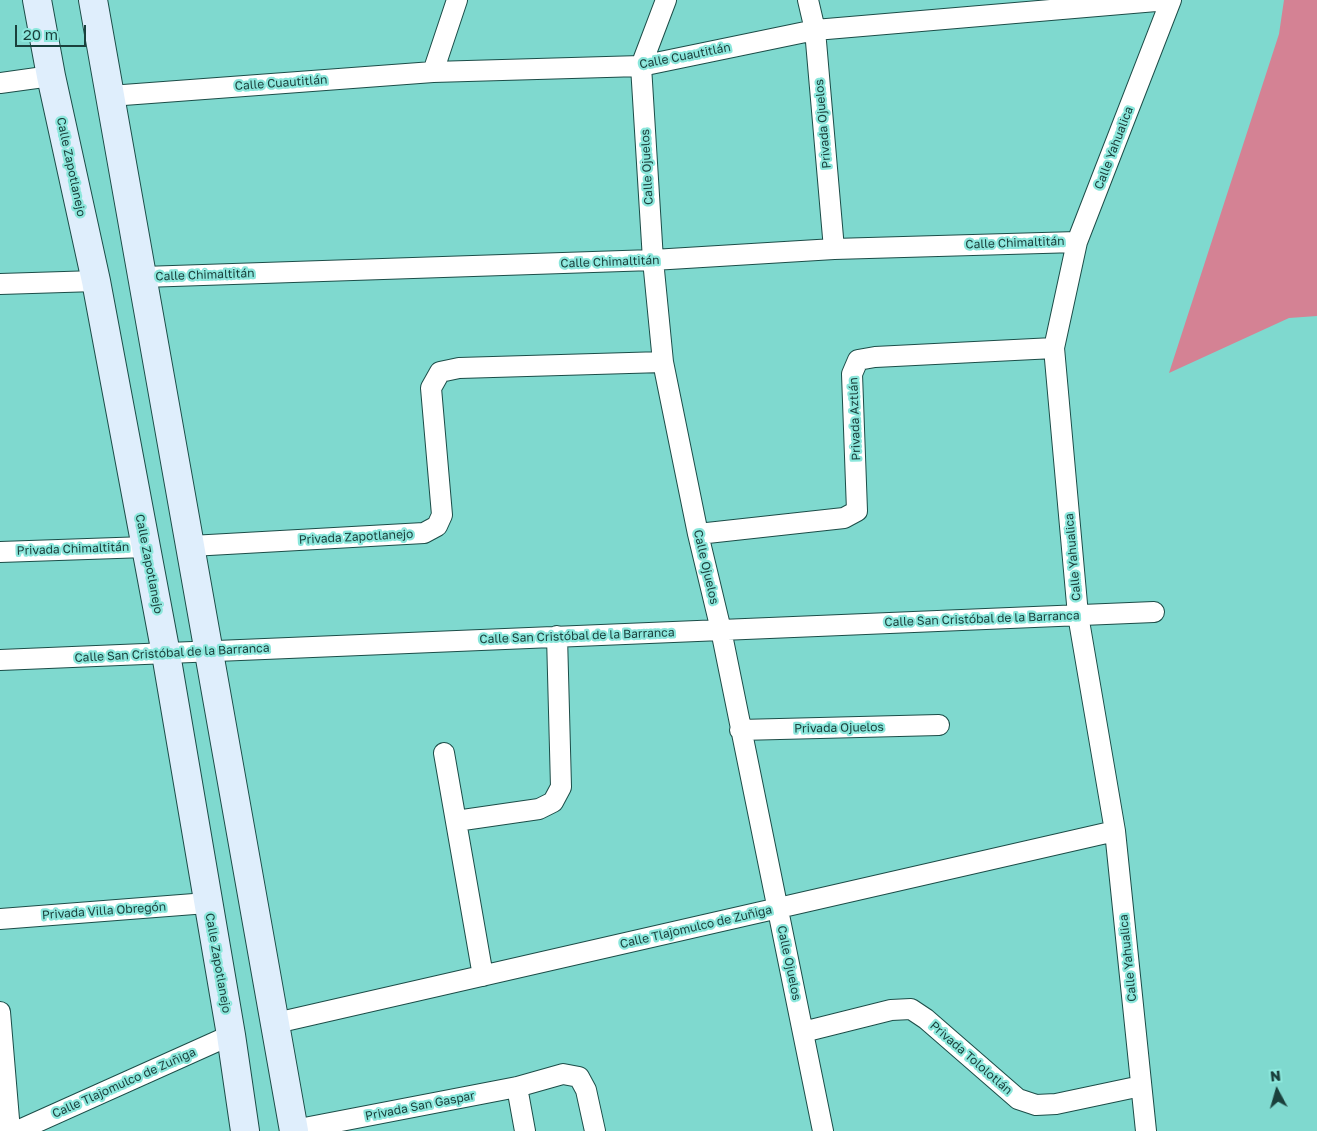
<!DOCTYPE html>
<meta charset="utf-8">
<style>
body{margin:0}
#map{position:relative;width:1317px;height:1131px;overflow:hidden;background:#7fd9cf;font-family:"Golos Text",sans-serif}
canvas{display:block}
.north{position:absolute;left:1252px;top:1066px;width:50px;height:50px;-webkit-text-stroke:4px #8ce7dc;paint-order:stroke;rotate:354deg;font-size:14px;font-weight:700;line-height:20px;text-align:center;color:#1a403c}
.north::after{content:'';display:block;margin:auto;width:18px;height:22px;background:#1a403c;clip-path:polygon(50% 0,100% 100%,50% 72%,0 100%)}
.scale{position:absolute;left:15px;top:25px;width:71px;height:22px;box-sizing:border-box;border:2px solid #1a403c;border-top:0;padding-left:6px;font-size:15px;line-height:18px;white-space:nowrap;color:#1a403c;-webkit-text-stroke:4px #8ce7dc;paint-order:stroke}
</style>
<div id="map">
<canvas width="1317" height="1131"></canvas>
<div class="north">N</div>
<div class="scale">20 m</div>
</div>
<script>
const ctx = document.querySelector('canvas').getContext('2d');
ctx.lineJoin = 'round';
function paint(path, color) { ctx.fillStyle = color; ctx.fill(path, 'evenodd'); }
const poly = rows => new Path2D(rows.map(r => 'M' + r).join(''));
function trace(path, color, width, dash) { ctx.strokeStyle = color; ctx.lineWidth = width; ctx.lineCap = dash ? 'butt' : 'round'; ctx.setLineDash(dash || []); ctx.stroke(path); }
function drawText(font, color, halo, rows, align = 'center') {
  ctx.font = font + ' "Golos Text",sans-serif'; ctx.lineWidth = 4.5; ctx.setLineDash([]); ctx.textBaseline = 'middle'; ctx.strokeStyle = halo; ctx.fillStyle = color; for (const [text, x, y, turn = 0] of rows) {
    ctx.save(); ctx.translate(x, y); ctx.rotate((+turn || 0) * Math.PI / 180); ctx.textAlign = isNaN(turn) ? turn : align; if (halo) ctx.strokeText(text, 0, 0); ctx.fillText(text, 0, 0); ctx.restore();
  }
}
paint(poly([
 [1284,0,1317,0,1317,316,1289,318,1169,373,1279,34]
]), '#d48294');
const street = poly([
 [666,0,641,66,653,260,663,362,698,534,721,630,823,1131],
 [808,0,815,30,834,249],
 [433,72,457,0],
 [0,83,51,76],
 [110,96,433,72,641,66,815,30,1168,0],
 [143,277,653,260,834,249,1077,242],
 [0,284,96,281],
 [698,534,844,518,857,511,852,374,858,360,875,357,1054,348],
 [191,546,424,533,437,526,442,515,431,388,440,372,459,368,663,362],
 [0,552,146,547],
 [0,660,1154,612],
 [740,730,939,725],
 [444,753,483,976],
 [456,821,539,809,553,802,561,787,557,636],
 [0,919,207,903],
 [0,1012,10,1131],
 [276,1023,1115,831],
 [803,1032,891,1010,911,1009,926,1019,1018,1099,1036,1105,1056,1104,1141,1086],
 [517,1087,525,1131],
 [294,1130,517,1087,563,1074,579,1077,586,1090,595,1131],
 [17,1131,231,1035],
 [1146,1131,1115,831,1078,615,1054,348,1077,242,1171,0]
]);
const secondary = poly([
 [37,0,51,76,96,281,166,654,231,1035,245,1131],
 [93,0,294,1131]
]);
trace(street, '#1c4d48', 22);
trace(secondary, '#1c4d48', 30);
trace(street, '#fff', 20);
trace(secondary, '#dfeefc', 28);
drawText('12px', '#1a403c', '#8ce7dc', [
 ["Calle Cuautitlán",685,56,-11],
 ["Calle Cuautitlán",281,83,-4],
 ["Privada Ojuelos",823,124,-95],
 ["Calle Yahualica",1114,148,-69],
 ["Calle Zapotlanejo",71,167,78],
 ["Calle Ojuelos",647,167,-93],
 ["Calle Chimaltitán",1015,243,-2],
 ["Calle Chimaltitán",610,262,-2],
 ["Calle Chimaltitán",205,275,-2],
 ["Privada Aztlán",855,419,-92],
 ["Privada Zapotlanejo",356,537,-3],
 ["Privada Chimaltitán",73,549,-2],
 ["Calle Yahualica",1073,557,-95],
 ["Calle Zapotlanejo",149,564,79],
 ["Calle Ojuelos",706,567,77],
 ["Calle San Cristóbal de la Barranca",982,619,-2],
 ["Calle San Cristóbal de la Barranca",577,636,-2],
 ["Calle San Cristóbal de la Barranca",172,653,-3],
 ["Privada Ojuelos",839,728,-1],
 ["Privada Villa Obregón",104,911,-4],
 ["Calle Tlajomulco de Zuñiga",696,927,-13],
 ["Calle Yahualica",1128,958,-96],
 ["Calle Zapotlanejo",218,963,80],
 ["Calle Ojuelos",789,963,78],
 ["Privada Tololotlán",971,1058,41],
 ["Calle Tlajomulco de Zuñiga",124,1083,-24],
 ["Privada San Gaspar",420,1106,-11]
]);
</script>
